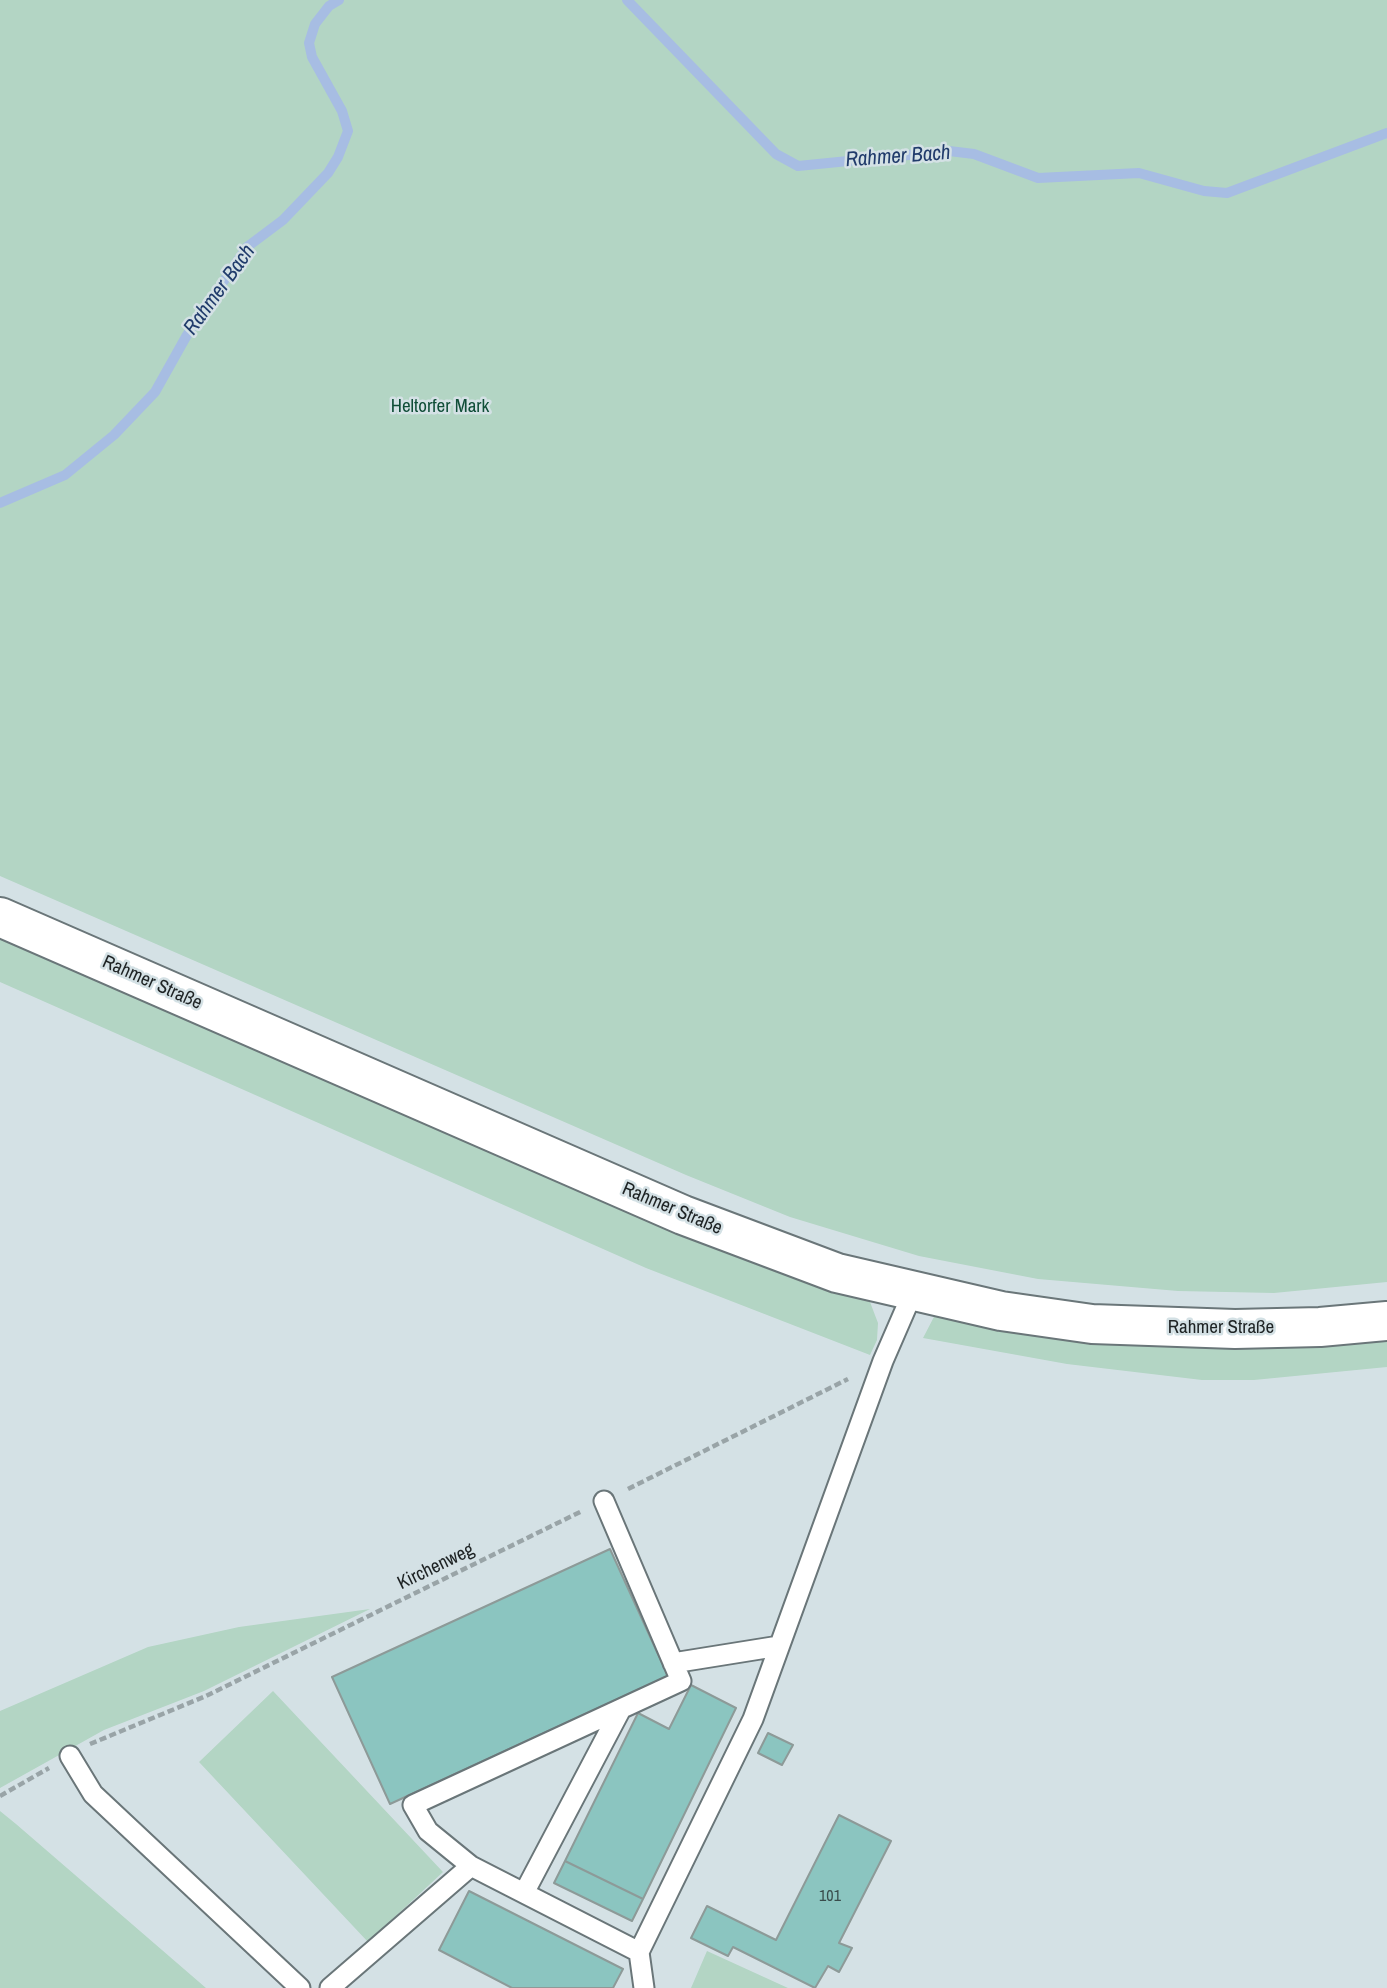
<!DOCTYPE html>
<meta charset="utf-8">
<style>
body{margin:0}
canvas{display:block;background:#d4e1e5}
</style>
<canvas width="1387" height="1988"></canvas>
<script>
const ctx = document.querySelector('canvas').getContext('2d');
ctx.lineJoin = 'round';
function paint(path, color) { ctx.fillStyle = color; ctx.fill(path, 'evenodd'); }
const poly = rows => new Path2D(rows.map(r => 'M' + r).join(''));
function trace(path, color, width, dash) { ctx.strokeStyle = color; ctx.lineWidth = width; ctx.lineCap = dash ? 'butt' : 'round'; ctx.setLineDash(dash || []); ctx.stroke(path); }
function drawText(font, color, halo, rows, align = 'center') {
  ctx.font = font + ' "Archivo Narrow",sans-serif'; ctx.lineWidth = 5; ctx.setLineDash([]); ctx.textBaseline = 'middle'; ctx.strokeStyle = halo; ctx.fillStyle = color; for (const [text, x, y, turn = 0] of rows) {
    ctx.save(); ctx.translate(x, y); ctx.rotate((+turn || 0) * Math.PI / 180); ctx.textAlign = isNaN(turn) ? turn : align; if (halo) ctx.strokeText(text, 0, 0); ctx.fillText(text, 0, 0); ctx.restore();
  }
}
paint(poly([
 [0,0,1387,0,1387,1282,1274,1293,1178,1291,1038,1279,919,1256,790,1217,686,1175,0,876],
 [0,935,870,1302,878,1323,877,1340,870,1355,646,1268,0,982],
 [936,1313,1387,1334,1387,1367,1254,1380,1202,1380,1067,1364,923,1338],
 [370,1609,204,1691,104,1730,0,1788,0,1711,148,1647,239,1627],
 [273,1691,443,1872,368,1942,199,1762],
 [0,1811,16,1824,206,1988,0,1988],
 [707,1951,788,1988,691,1988]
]), '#b3d5c4');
trace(poly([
 [627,0,776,154,798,166,949,151,974,154,1038,178,1139,173,1204,191,1227,193,1387,133],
 [0,503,65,475,114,435,155,392,187,335,247,247,283,220,328,173,338,157,348,131,342,111,312,57,309,43,315,24,329,6,339,0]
]), '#a7bde3', 10);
const building = poly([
 [610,1549,668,1676,390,1804,332,1677,610,1549],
 [691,1685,736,1708,643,1899,565,1861,638,1713,669,1729,691,1685],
 [768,1733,793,1745,782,1765,758,1753,768,1733],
 [839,1815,891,1841,839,1943,852,1948,839,1972,828,1966,815,1988,733,1947,728,1956,691,1938,707,1906,776,1940,839,1815],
 [565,1861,643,1899,632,1921,554,1883,565,1861],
 [469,1891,623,1969,613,1988,512,1988,439,1950,469,1891]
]);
paint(building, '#8bc5c0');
trace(building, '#8d9a98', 2);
const lane = poly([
 [604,1501,681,1681,413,1805,428,1831,471,1866,639,1952],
 [673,1663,779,1646],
 [70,1756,93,1794,300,1988],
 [524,1893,621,1709],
 [330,1988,471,1866],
 [644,1988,639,1952,753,1719,883,1361,913,1292]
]);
const secondary = poly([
 [0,917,683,1215,837,1273,1001,1311,1092,1324,1235,1329,1320,1327,1387,1321]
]);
trace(lane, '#6a7679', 23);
trace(secondary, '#6a7679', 42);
trace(poly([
 [628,1489,848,1379],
 [90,1744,206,1696,582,1511],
 [0,1796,49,1768]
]), '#99a4a7', 4.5, [7, 3.5]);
trace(lane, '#fff', 19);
trace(secondary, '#fff', 38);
drawText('16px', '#394c4b', null, [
 ["101",830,1897]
]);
drawText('19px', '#104e38', '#d4e1e5', [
 ["Heltorfer Mark",440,407]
]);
drawText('19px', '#1e2324', '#d4e1e5', [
 ["Rahmer Straße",152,983,24],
 ["Rahmer Straße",672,1209,23],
 ["Rahmer Straße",1221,1328],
 ["Kirchenweg",436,1567,-26]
]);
drawText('italic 21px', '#203b6b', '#d4e1e5', [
 ["Rahmer Bach",898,157,-4],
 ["Rahmer Bach",220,290,-54]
]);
</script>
